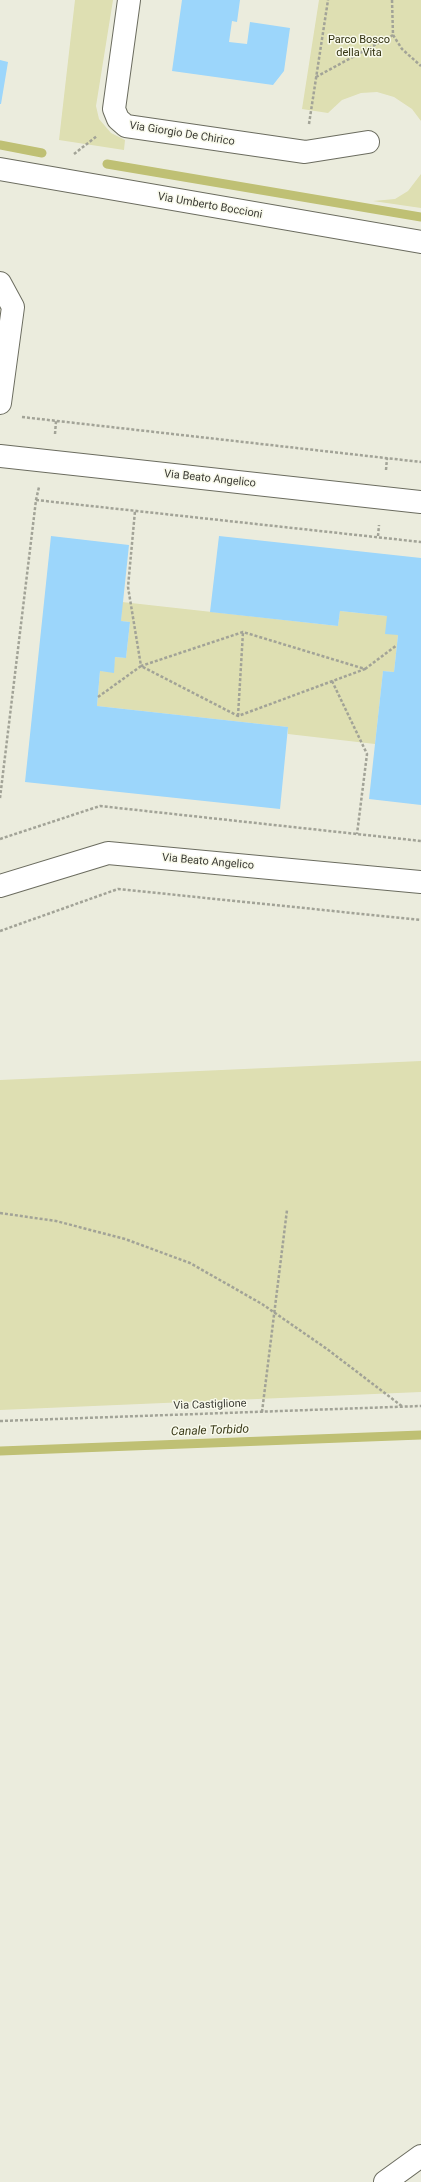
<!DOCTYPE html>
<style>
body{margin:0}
canvas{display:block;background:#ebecdd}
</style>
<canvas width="421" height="2182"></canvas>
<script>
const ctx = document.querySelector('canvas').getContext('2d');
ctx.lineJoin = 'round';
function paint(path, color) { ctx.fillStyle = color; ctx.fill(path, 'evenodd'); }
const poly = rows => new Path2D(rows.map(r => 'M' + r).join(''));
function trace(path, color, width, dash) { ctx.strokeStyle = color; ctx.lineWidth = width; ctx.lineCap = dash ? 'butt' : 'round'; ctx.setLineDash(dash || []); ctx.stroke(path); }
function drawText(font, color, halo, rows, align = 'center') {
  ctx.font = font + ' Roboto,sans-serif'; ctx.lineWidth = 3; ctx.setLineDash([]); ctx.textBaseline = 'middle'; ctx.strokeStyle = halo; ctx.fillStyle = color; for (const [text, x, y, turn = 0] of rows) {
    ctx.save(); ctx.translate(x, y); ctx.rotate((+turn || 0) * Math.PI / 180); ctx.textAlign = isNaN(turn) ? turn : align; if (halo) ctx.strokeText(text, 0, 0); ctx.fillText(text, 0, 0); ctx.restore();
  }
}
paint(poly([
 [75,0,113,0,96,106,99,119,111,133,125,140,124,150,59,140],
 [319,0,421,0,421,121,412,109,394,97,377,92,361,93,342,100,328,113,302,109],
 [421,174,421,208,373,201,395,199,408,191],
 [122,602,338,626,340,611,387,616,398,635,394,672,383,671,375,744,288,734,288,727,97,706,100,671,113,672,115,657,126,658,130,622,121,621],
 [421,1061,421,1392,0,1410,0,1080]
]), '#dedfb2');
trace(poly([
 [0,145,42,153],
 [107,164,421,217],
 [0,1451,421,1435]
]), '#bfc074', 9);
paint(poly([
 [182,0,240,0,237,22,232,21,229,42,247,44,250,22,290,28,284,71,273,85,172,71],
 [0,60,8,62,1,104,0,104],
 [51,536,129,545,121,621,130,622,126,658,115,657,114,673,100,671,97,706,288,727,280,809,25,782],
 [219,536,421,558,421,805,369,799,383,671,394,672,398,635,385,634,387,616,340,611,338,626,210,612]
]), '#9cd6fb');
const minor = poly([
 [129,0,114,109,118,119,126,126,305,152,368,142],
 [0,169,421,242],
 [0,283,13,307,0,403],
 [0,456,421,502],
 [0,886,108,853,421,882]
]);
const primary = poly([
 [385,2182,421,2156]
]);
trace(minor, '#6b6c5f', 24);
trace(primary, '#6b6c5f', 24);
trace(poly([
 [392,0,393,35,402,49,421,66],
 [316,77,393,35],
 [309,124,328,0],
 [74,154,97,136],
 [22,417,421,462],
 [55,434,56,421],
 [386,470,387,458],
 [36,500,421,542],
 [378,536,379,525],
 [365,669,397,645],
 [332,681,367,754,357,834],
 [98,697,141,666,238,716,365,669,243,632,141,666,128,587,135,511],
 [238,716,243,632],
 [0,798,36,500,39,487],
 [0,839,100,806,421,841],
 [0,931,118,889,421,920],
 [0,1213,56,1221,125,1239,190,1263,262,1304,327,1349,403,1407],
 [262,1412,287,1210],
 [0,1421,421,1406]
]), '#a2a397', 2.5, [3, 2]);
trace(minor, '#fff', 22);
trace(primary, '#fff', 22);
drawText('11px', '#323210', '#f8f9eb', [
 ["Parco Bosco",359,40],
 ["della Vita",359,53]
]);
drawText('11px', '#3b3b35', '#f8f9eb', [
 ["Via Giorgio De Chirico",182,134,9],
 ["Via Umberto Boccioni",210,206,10],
 ["Via Beato Angelico",210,479,6],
 ["Via Beato Angelico",208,862,5],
 ["Via Castiglione",210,1405,-2]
]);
drawText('italic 12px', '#3a3a19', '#f8f9eb', [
 ["Canale Torbido",210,1431,-2]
]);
</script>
